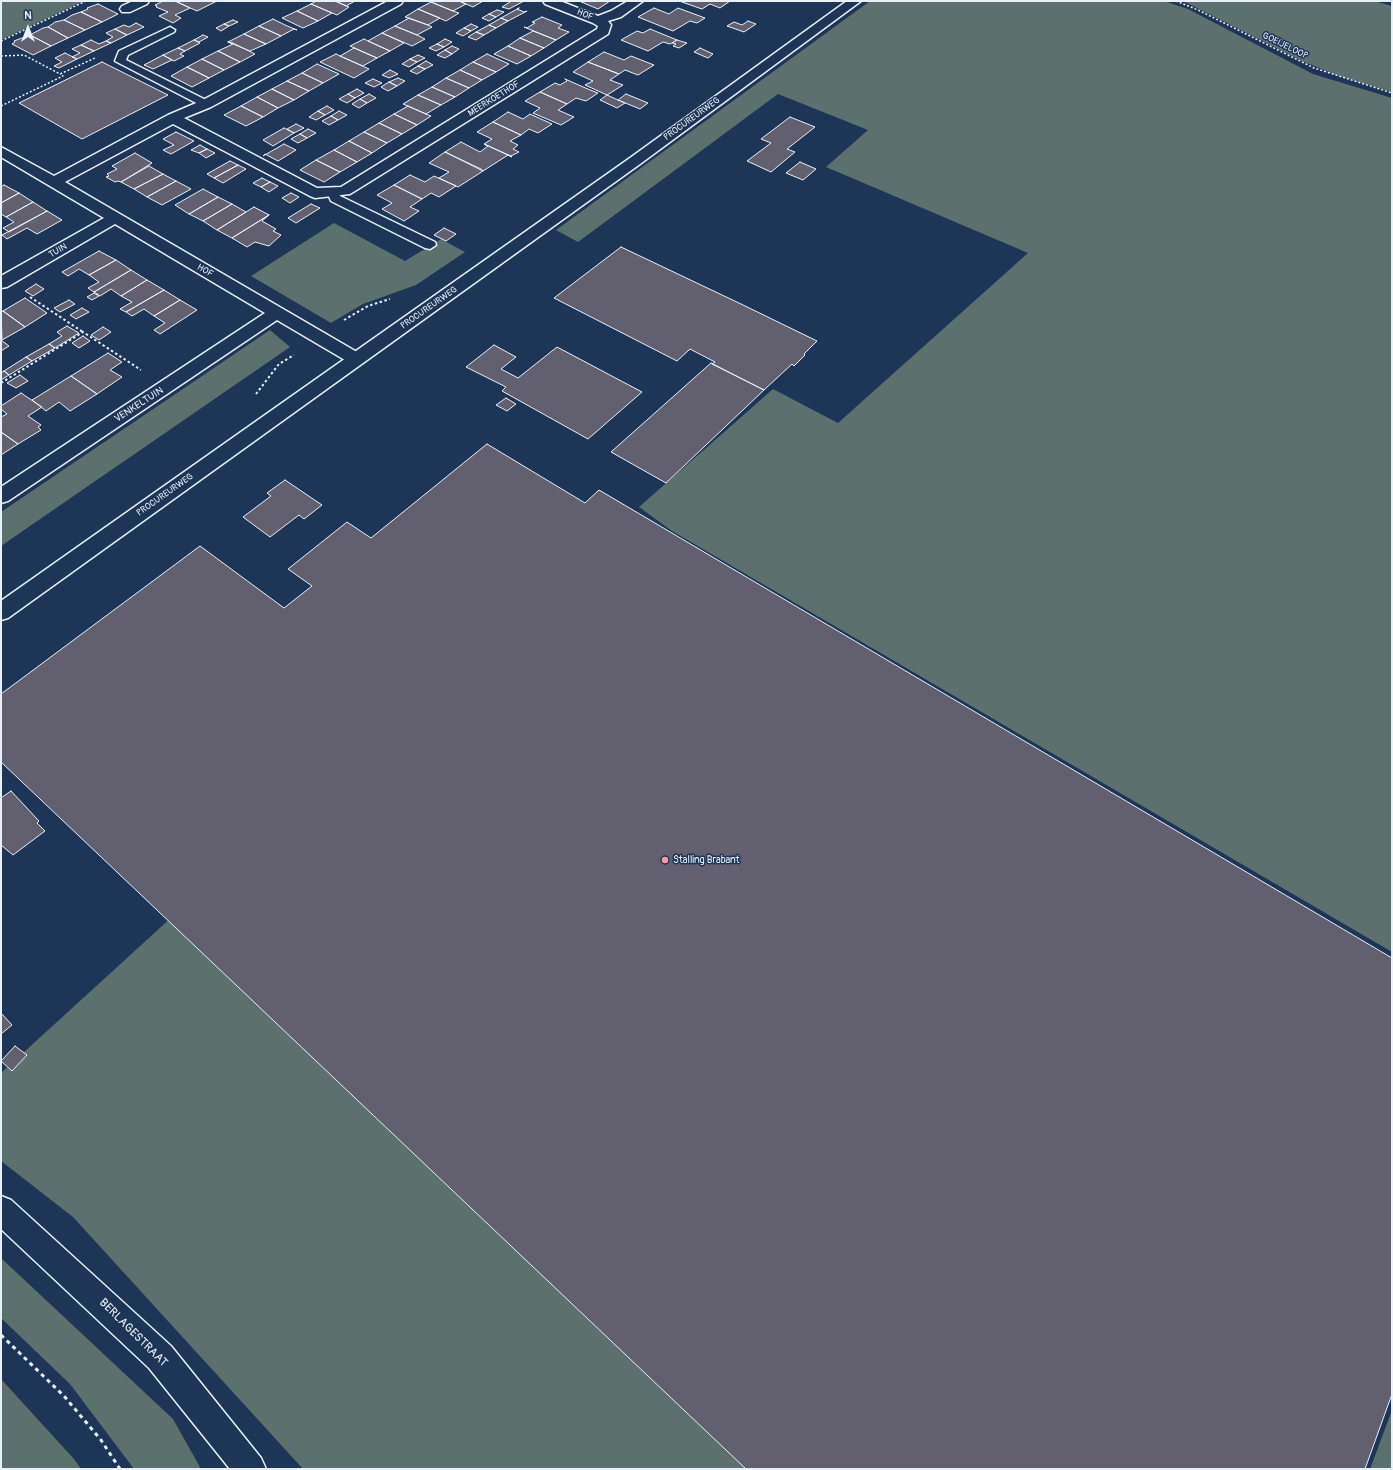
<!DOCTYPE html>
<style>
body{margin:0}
#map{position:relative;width:1393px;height:1470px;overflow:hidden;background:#1d3557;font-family:Pangolin,sans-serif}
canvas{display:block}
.frame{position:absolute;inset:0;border:2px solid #e8f1f8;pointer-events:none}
.north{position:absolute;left:8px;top:8px;width:40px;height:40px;-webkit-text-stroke:3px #1d3557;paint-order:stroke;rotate:0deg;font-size:11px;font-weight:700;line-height:16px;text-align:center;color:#e8f1f8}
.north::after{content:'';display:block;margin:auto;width:14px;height:18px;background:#e8f1f8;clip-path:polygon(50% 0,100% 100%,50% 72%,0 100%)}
</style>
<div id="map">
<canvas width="1393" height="1470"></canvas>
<div class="frame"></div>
<div class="north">N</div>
</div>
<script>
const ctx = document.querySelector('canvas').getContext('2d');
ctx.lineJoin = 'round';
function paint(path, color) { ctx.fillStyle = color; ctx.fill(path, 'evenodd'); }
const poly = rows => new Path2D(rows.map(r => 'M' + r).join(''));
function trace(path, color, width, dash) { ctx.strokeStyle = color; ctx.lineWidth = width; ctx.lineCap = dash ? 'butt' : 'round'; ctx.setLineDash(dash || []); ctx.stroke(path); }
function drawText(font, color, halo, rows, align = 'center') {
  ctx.font = font + ' Pangolin,sans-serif'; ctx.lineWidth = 3; ctx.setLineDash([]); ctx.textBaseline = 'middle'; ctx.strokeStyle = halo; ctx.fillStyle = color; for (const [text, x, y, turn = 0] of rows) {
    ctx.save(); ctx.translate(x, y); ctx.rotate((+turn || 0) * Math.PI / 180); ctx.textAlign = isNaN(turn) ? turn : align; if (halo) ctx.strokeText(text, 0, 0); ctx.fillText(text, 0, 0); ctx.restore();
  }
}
paint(poly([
 [1,1,84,1,1,40],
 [870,1,1164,1,1188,9,1313,74,1392,98,1392,952,672,531,639,507,773,389,838,423,1028,253,826,167,868,130,778,94,578,242,556,230],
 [1183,1,1374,1,1392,6,1392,92,1336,75,1302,61],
 [334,223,405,261,441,239,465,252,416,285,363,304,331,323,251,276],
 [270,330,290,347,1,546,1,512],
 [173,916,755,1469,303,1469,73,1217,1,1161,1,1073],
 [1,1258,173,1419,201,1469,134,1469,70,1384,1,1318],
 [1,1379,74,1459,81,1469,1,1469],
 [1392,1410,1392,1469,1370,1469]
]), '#5c716d');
const building = poly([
 [163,1,175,1,190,8,175,15,181,18,173,23,159,16,168,12,156,7,157,6,155,5,163,1],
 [175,1,217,1,197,11,175,1],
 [316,1,335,1,349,7,337,15,311,4,316,1],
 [335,1,355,1,346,6,335,1],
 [433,1,459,1,466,4,453,11,431,2,433,1],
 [459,1,483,1,473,7,459,1],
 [507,1,524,1,509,9,502,7,510,2,507,1],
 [579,1,610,1,598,9,579,1],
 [679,1,730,1,720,8,710,4,702,9,679,1],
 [431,2,453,11,459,13,446,21,418,9,431,2],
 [98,4,118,14,102,22,81,12,88,9,87,8,98,4],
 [311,4,332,13,318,21,297,11,311,4],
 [519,8,517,9,524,12,527,11,508,21,501,18,519,8],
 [654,8,669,14,678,8,705,18,697,23,690,21,673,31,638,17,654,8],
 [418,9,440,18,428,25,405,17,418,9],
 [497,10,504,12,496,17,489,14,497,10],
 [297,11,318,21,303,28,282,18,297,11],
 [81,12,102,22,85,30,64,20,72,15,81,12],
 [489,14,496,17,489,21,482,18,489,14],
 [542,17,562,25,558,28,569,32,556,40,524,27,527,28,535,23,532,22,542,17],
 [409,18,428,25,432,27,417,35,395,26,409,18],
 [501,18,508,21,496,28,489,25,501,18],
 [273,19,285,25,297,30,294,29,281,36,259,26,273,19],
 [64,20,85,30,68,38,48,27,55,22,64,20],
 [233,20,238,22,229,26,224,24,233,20],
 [748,21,756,24,744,32,727,26,734,22,742,25,748,21],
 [136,23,144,27,127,35,115,29,124,25,129,27,136,23],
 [224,24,229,26,221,31,216,28,224,24],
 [471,24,478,27,471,31,464,28,471,24],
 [489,25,496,28,484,35,476,32,489,25],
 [259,26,281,36,266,44,244,34,259,26],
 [395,26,417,35,425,39,412,46,382,33,395,26],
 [48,27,68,38,51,46,30,35,43,28,48,27],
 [464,28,471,31,463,36,456,33,464,28],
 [115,29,127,35,111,43,106,41,113,37,106,33,115,29],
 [650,29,677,40,670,44,663,42,648,51,621,40,637,31,643,33,650,29],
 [533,31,556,40,544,48,520,38,533,31],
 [476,32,484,35,476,40,468,37,476,32],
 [382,33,404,43,390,51,368,41,382,33],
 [244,34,266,44,250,51,228,42,244,34],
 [30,35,51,46,33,55,12,44,15,42,14,41,30,35],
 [203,35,208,37,199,42,194,40,203,35],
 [520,38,544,48,531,56,508,46,520,38],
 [364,39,368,41,390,51,377,58,350,46,364,39],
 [445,39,452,42,444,47,437,44,445,39],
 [91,40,99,44,106,41,111,43,94,51,81,45,91,40],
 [194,40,200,43,185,51,178,48,194,40],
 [677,40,687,43,679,48,673,46,676,44,672,43,677,40],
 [228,42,233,43,255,54,240,62,218,51,233,44,228,42],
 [437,44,444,47,436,51,429,48,437,44],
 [81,45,94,51,77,59,72,57,80,53,72,49,81,45],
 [452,46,459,49,452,54,445,50,452,46],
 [508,46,531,56,517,64,494,54,508,46],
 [178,48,185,51,180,54,184,56,174,61,163,55,178,48],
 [354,48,377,58,363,66,340,56,354,48],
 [700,48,713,54,708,58,694,52,700,48],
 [445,50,452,54,445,58,437,55,445,50],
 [218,51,240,62,224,70,202,59,218,51],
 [604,52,624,60,631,56,654,65,638,75,625,70,619,74,588,62,604,52],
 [65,53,77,59,59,68,54,66,62,62,55,58,65,53],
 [336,54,340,56,369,69,354,78,320,62,336,54],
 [487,54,509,64,496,72,473,62,487,54],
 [163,55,172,60,153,69,144,65,163,55],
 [418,55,425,58,417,62,410,59,418,55],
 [202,59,224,70,209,78,187,67,202,59],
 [410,59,417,62,409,67,402,64,410,59],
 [426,61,433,65,425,69,418,66,426,61],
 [102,62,168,95,82,139,19,103,102,62],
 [473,62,496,72,482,80,460,70,473,62],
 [588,62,619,74,610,80,623,85,607,95,585,85,593,81,573,72,588,62],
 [317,64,339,74,323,83,302,73,317,64],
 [418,66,425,69,417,74,410,71,418,66],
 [187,67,209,78,192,87,171,76,187,67],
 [390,70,398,74,389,78,382,75,390,70],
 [460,70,482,80,469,88,446,78,460,70],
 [302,73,323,83,309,91,287,81,302,73],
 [398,78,405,81,397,86,389,82,398,78],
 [446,78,469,88,455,97,432,87,446,78],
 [373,79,382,83,374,87,365,83,373,79],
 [565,79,590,90,598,93,586,101,576,98,567,104,540,92,555,83,560,85,567,81,565,79],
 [287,81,309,91,294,100,272,89,287,81],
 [389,82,397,86,388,91,381,87,389,82],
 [432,87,455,97,441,105,418,95,432,87],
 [272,89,294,100,278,108,257,97,272,89],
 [357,89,364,93,355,98,348,94,357,89],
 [540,92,567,104,558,110,574,117,561,125,533,113,540,108,525,101,540,92],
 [348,94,355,98,347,103,339,99,348,94],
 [369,94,376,98,367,103,360,99,369,94],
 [626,94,648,103,640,109,618,100,626,94],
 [418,95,441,105,426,114,403,104,418,95],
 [607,95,618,100,625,103,617,108,600,100,607,95],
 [257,97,278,108,263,117,241,106,257,97],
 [360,99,367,103,359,108,352,104,360,99],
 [241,106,263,117,246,126,224,115,241,106],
 [327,106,334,110,325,115,318,111,327,106],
 [408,106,426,114,431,116,417,125,394,114,408,106],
 [318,111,325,115,316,120,309,117,318,111],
 [339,111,347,115,338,120,331,116,339,111],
 [508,112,523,119,530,114,552,124,538,133,529,129,521,135,493,122,508,112],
 [394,114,417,125,402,134,379,123,394,114],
 [331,116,338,120,329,125,322,121,331,116],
 [790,117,815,127,787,149,795,152,771,172,747,161,771,143,761,139,790,117],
 [493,122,521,135,510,141,518,145,513,149,519,152,511,156,484,144,492,139,477,132,493,122],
 [379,123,402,134,387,143,364,132,379,123],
 [296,124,304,128,294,133,287,129,296,124],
 [284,128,294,133,273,146,263,140,284,128],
 [308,129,316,133,307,138,300,134,308,129],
 [176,132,194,141,171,154,163,150,174,145,163,139,176,132],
 [364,132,387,143,372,153,349,141,364,132],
 [300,134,307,138,298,143,291,139,300,134],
 [349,141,372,153,357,162,334,150,349,141],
 [461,142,480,152,488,146,484,144,512,157,508,155,483,171,445,152,461,142],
 [284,144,296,150,278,161,265,154,263,156,284,144],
 [200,145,207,149,199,153,191,150,200,145],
 [207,149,215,153,206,158,199,153,207,149],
 [334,150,357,162,340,172,316,160,334,150],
 [445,152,481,169,483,171,458,187,456,186,439,178,449,172,429,163,445,152],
 [135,153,152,163,121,182,118,181,115,182,106,177,109,176,107,174,117,169,112,166,135,153],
 [316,160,340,172,324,182,300,170,316,160],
 [230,161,238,165,214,178,207,174,230,161],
 [800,162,816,169,803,180,786,173,800,162],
 [238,165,246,169,223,183,214,178,238,165],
 [149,166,163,174,134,189,121,182,149,166],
 [163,174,176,181,147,197,134,189,163,174],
 [410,175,425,182,434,176,456,186,439,197,431,193,422,199,394,185,410,175],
 [262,178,270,182,261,187,253,183,262,178],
 [176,181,191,189,162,205,147,197,176,181],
 [270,182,278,186,269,192,261,187,270,182],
 [4,185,19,193,1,203,1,187,4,185],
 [394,185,422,199,410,207,419,211,404,221,382,209,392,203,377,195,394,185],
 [203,189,218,197,189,214,175,205,203,189],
 [19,193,33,202,6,217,1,214,1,203,19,193],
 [291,193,299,197,290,203,282,198,291,193],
 [218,197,232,204,203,221,189,214,218,197],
 [33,202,47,211,9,232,3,228,14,222,6,217,33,202],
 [232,204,246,212,217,230,203,221,232,204],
 [311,204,320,208,296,223,288,218,311,204],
 [254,207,269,215,232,238,217,230,254,207],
 [47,211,62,220,37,234,27,228,7,239,2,235,47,211],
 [269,215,262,221,276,229,273,231,281,235,269,246,255,242,247,247,232,238,269,215],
 [444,228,456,234,446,241,434,235,444,228],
 [621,247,741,304,817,341,804,354,805,355,794,366,792,364,764,390,712,364,715,362,690,349,677,361,554,298,621,247],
 [99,251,116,260,89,275,79,269,68,276,62,272,99,251],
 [116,260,131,270,94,292,88,288,99,282,89,275,116,260],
 [131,270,147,280,121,296,111,289,100,296,94,292,131,270],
 [147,280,164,290,126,312,120,309,132,302,121,296,147,280],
 [36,284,44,289,33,296,25,291,36,284],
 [164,290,180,300,154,316,144,309,132,316,126,312,164,290],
 [94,293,99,296,92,300,87,297,94,293],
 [25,298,47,313,25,327,3,311,25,298],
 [69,300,75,304,60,312,54,308,69,300],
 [180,300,197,310,160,334,154,330,165,323,154,316,180,300],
 [82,308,89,312,76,319,70,315,82,308],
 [3,311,25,327,2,340,1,312,3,311],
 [67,326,79,333,55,348,49,344,62,336,57,332,67,326],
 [103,327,111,332,99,340,91,335,103,327],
 [83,336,90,341,79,348,72,343,83,336],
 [1,340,9,346,1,351,1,340],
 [49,344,55,348,32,361,26,357,49,344],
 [494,345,516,357,501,369,518,378,557,347,642,392,588,439,502,391,506,387,466,367,494,345],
 [108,353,122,362,110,370,122,377,97,394,71,376,108,353],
 [26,357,32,361,9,375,4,371,26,357],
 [711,363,764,390,666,483,611,452,711,363],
 [4,371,9,375,1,380,1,373,4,371],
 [20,375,28,381,16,388,7,383,20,375],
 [71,376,97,394,70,411,59,402,46,411,32,400,71,376],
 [21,393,42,407,28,416,41,425,38,427,41,430,18,444,1,432,1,417,7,414,1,409,1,406,21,393],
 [506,398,516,404,507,411,496,405,506,398],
 [1,432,18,444,1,455,1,432],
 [487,444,585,503,599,490,1392,958,1392,1394,1365,1469,746,1469,1,762,1,694,200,546,284,608,312,586,288,569,347,522,371,538,487,444],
 [285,480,322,505,304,519,299,515,270,537,243,517,271,496,267,493,285,480],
 [11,791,39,821,37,823,45,831,13,855,1,845,1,798,11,791],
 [1,1013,12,1025,1,1034,1,1013],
 [15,1046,27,1055,12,1071,1,1061,15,1046]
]);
paint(building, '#625f6e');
trace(building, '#e8f1f8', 1);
const lane = poly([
 [170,27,175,30,174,32,128,55,126,60,210,102,212,104,210,106,202,106,115,61,119,51,170,27],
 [333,188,337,189,340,196,435,242,436,245,430,249,425,248,331,201,327,192,333,188]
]);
const street = poly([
 [133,1,149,1,147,4,130,12,122,12,120,9,122,6,133,1],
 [388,1,403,1,401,4,211,107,184,118,317,188,341,187,597,29,598,26,593,23,545,4,543,1,560,1,598,16,611,11,628,1,643,1,621,17,608,21,611,25,608,34,350,194,315,198,310,196,173,124,65,182,362,355,365,359,362,363,356,365,350,363,277,320,8,501,1,503,1,487,265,313,115,224,7,287,1,288,1,276,104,218,1,157,1,147,54,176,168,115,201,101,388,1]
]);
const secondary = poly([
 [847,1,861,1,640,164,8,618,1,620,1,601,630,158,847,1],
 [1,1196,11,1200,171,1346,261,1458,266,1469,230,1469,149,1368,1,1229,1,1196]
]);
trace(lane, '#e8f1f8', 3);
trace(street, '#e8f1f8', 3);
trace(secondary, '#e8f1f8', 3);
trace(poly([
 [1176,1,1198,10,1314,68,1392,93],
 [1,41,86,1],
 [1,56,24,55,60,74,95,58],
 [1,106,63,76,60,74]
]), '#e8f1f8', 1.5, [2, 2]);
trace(poly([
 [30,297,83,332],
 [344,320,368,306,390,299],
 [1,383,83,332,141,370],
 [256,394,279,364,294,355]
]), '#e8f1f8', 2, [2.5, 2.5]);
trace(poly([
 [1,1335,64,1396,101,1440,120,1469]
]), '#e8f1f8', 3, [4, 4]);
paint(lane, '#1d3557');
paint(street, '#1d3557');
paint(secondary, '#1d3557');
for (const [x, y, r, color] of [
 [665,860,4,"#ff9aa2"]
]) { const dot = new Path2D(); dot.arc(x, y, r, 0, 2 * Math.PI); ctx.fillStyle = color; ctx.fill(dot); trace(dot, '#1d3557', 1.5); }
drawText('9px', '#e8f1f8', '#1d3557', [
 ["HOF",585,15,21],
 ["GOEIJELOOP",1285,46,26],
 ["MEERKOETHOF",494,99,-32],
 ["PROCUREURWEG",692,119,-36],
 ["TUIN",58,251,-30],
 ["HOF",205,271,30],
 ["PROCUREURWEG",429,308,-35],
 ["PROCUREURWEG",165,495,-35]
]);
drawText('10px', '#e8f1f8', '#1d3557', [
 ["VENKELTUIN",139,405,-33]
]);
drawText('10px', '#e8f1f8', '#1d3557', [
 ["Stalling Brabant",673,860]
], 'left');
drawText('12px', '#e8f1f8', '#1d3557', [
 ["BERLAGESTRAAT",133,1333,45]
]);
</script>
